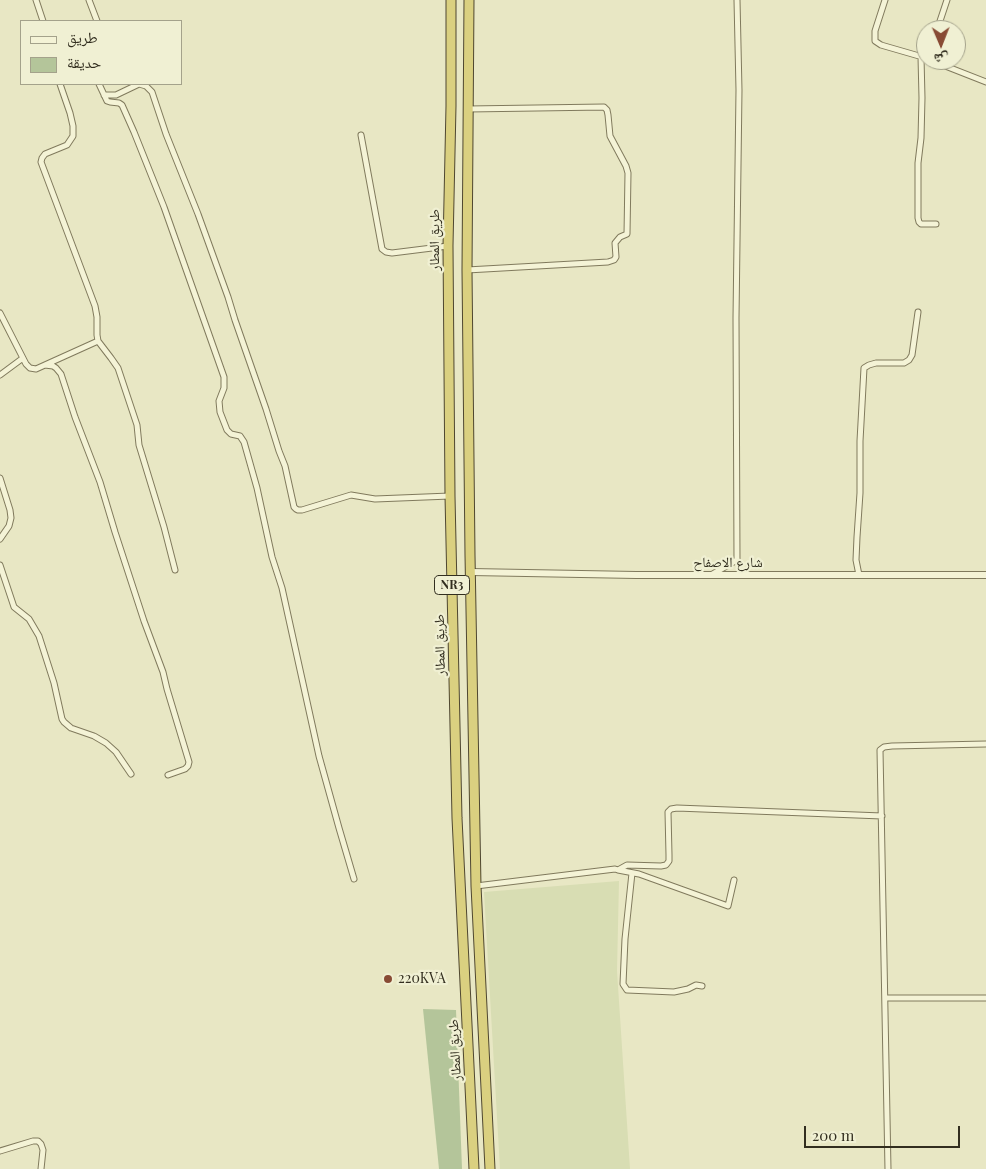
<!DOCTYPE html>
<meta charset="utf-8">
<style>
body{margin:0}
#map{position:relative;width:986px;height:1169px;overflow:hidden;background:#e8e7c4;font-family:"Playfair Display","Noto Naskh Arabic",serif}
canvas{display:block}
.legend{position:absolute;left:20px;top:20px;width:162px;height:65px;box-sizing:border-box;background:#f0f0d3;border:1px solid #a4a28b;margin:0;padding:6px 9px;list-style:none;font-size:15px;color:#322e1f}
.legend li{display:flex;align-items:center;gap:10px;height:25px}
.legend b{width:25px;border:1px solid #a4a28b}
.north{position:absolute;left:916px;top:20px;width:50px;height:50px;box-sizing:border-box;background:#f0f0d3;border:1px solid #a4a28b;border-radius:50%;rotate:179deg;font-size:14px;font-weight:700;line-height:20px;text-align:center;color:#322e1f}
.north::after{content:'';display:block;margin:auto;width:18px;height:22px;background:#884b34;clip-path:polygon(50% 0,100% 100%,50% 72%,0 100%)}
.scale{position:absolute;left:804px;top:1126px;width:156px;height:22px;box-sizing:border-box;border:2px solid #322e1f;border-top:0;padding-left:6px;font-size:15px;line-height:18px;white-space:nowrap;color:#322e1f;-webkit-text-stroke:4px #f0f0d3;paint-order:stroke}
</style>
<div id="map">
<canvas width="986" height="1169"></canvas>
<ul class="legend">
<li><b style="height:6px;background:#f4f3d6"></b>طريق</li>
<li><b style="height:14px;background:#b4c59a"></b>حديقة</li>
</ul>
<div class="north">ش</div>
<div class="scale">200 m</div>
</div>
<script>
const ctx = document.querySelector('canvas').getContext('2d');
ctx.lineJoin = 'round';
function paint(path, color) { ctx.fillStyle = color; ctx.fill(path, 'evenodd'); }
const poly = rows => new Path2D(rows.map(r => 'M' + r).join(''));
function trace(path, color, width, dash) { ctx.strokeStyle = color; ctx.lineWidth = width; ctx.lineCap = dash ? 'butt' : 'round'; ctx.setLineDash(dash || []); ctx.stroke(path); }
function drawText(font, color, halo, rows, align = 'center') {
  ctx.font = font + ' "Playfair Display","Noto Naskh Arabic",serif'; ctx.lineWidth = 4.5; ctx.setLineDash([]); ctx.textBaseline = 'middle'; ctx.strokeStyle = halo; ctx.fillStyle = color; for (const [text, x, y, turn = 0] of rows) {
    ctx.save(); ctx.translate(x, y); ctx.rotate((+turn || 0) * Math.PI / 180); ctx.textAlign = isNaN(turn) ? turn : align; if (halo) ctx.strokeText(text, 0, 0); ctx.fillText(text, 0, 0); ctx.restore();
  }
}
paint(poly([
 [619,881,617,971,630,1169,500,1169,484,892]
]), '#d8ddb3');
paint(poly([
 [423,1009,456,1010,462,1169,439,1169]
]), '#b4c59a');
const minor = poly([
 [36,0,43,21],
 [89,0,97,21],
 [885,0,875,31,875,41,881,45,926,58],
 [937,30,947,0],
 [921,57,922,98,921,138,918,163,918,218,919,222,921,224,936,224],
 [930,60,986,82],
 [60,84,70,113,73,126,73,136,67,145,45,154,42,158,41,162,95,306,97,317,97,335,98,341,111,358,118,368,137,425,139,445,164,527,175,570],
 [99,84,107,101,110,102,119,103,122,105,134,132,164,207,224,377,224,388,219,401,220,412,227,430,231,434,240,436,244,442,257,488,272,557,282,588,319,756,339,828,354,879],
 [104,95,116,95,139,84,146,86,152,92,166,134,198,214,228,297,235,320,266,409,279,451,285,466,294,507,296,509,298,510,302,510,351,495,375,499,450,496],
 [361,135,382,249,386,252,392,253,448,246],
 [467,270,608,262,614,260,616,257,615,243,620,237,627,234,628,173,626,166,610,136,608,115,607,110,604,107,468,109],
 [0,313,26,364,30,368,36,369,98,341],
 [45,365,53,366,56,368,61,374,75,417,100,482,115,532,144,621,163,672,167,689,189,762,188,766,185,769,168,775],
 [0,375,23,358],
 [0,478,10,510,11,518,9,526,0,539],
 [0,565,14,607,29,619,39,636,54,683,62,719,64,722,71,728,94,736,106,743,116,752,131,774],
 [711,575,737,560,736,318,739,90,737,0],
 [859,575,856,560,857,537,860,493,860,441,864,368,869,365,876,363,904,363,909,360,912,355,918,312],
 [618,870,639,874,728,906,734,880],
 [632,873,625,939,623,984,627,990,674,992,688,989,696,985,702,986],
 [476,886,615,869,618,870,627,865,661,866,666,865,669,861,669,855,668,812,671,809,677,808,882,816],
 [886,998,986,998],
 [0,1151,33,1141,38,1141,41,1144,43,1150,41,1169],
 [888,1169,880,750,884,747,892,746,986,744]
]);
const tertiary = poly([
 [471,572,636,575,986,575]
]);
const trunk = poly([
 [451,0,451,106,448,246,450,496,457,818,474,1169],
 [469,0,467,270,470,555,476,886,490,1169]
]);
trace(minor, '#807a5d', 7);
trace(tertiary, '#807a5d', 8);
trace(trunk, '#4f4730', 11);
trace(minor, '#f4f3d6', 5);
trace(tertiary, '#f4f3d6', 6);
trace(trunk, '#dad080', 9);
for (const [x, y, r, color] of [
 [388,979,5,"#884b34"]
]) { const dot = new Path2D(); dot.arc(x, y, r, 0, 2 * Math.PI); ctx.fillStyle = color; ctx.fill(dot); trace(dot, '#f0f0d3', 2); }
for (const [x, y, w] of [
 [452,585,35]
]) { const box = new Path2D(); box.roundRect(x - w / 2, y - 9.5, w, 19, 4); ctx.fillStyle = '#f0f0d3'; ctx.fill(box); trace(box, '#322e1f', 1); }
drawText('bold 12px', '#322e1f', null, [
 ["NR3",452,585]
]);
drawText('14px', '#322e1f', '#f0f0d3', [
 ["طريق المطار",435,240,-90],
 ["شارع الاصفاح",728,563],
 ["طريق المطار",440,645,-91],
 ["طريق المطار",455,1050,-93]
]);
drawText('14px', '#322e1f', '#f0f0d3', [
 ["220KVA",398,979]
], 'left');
</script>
